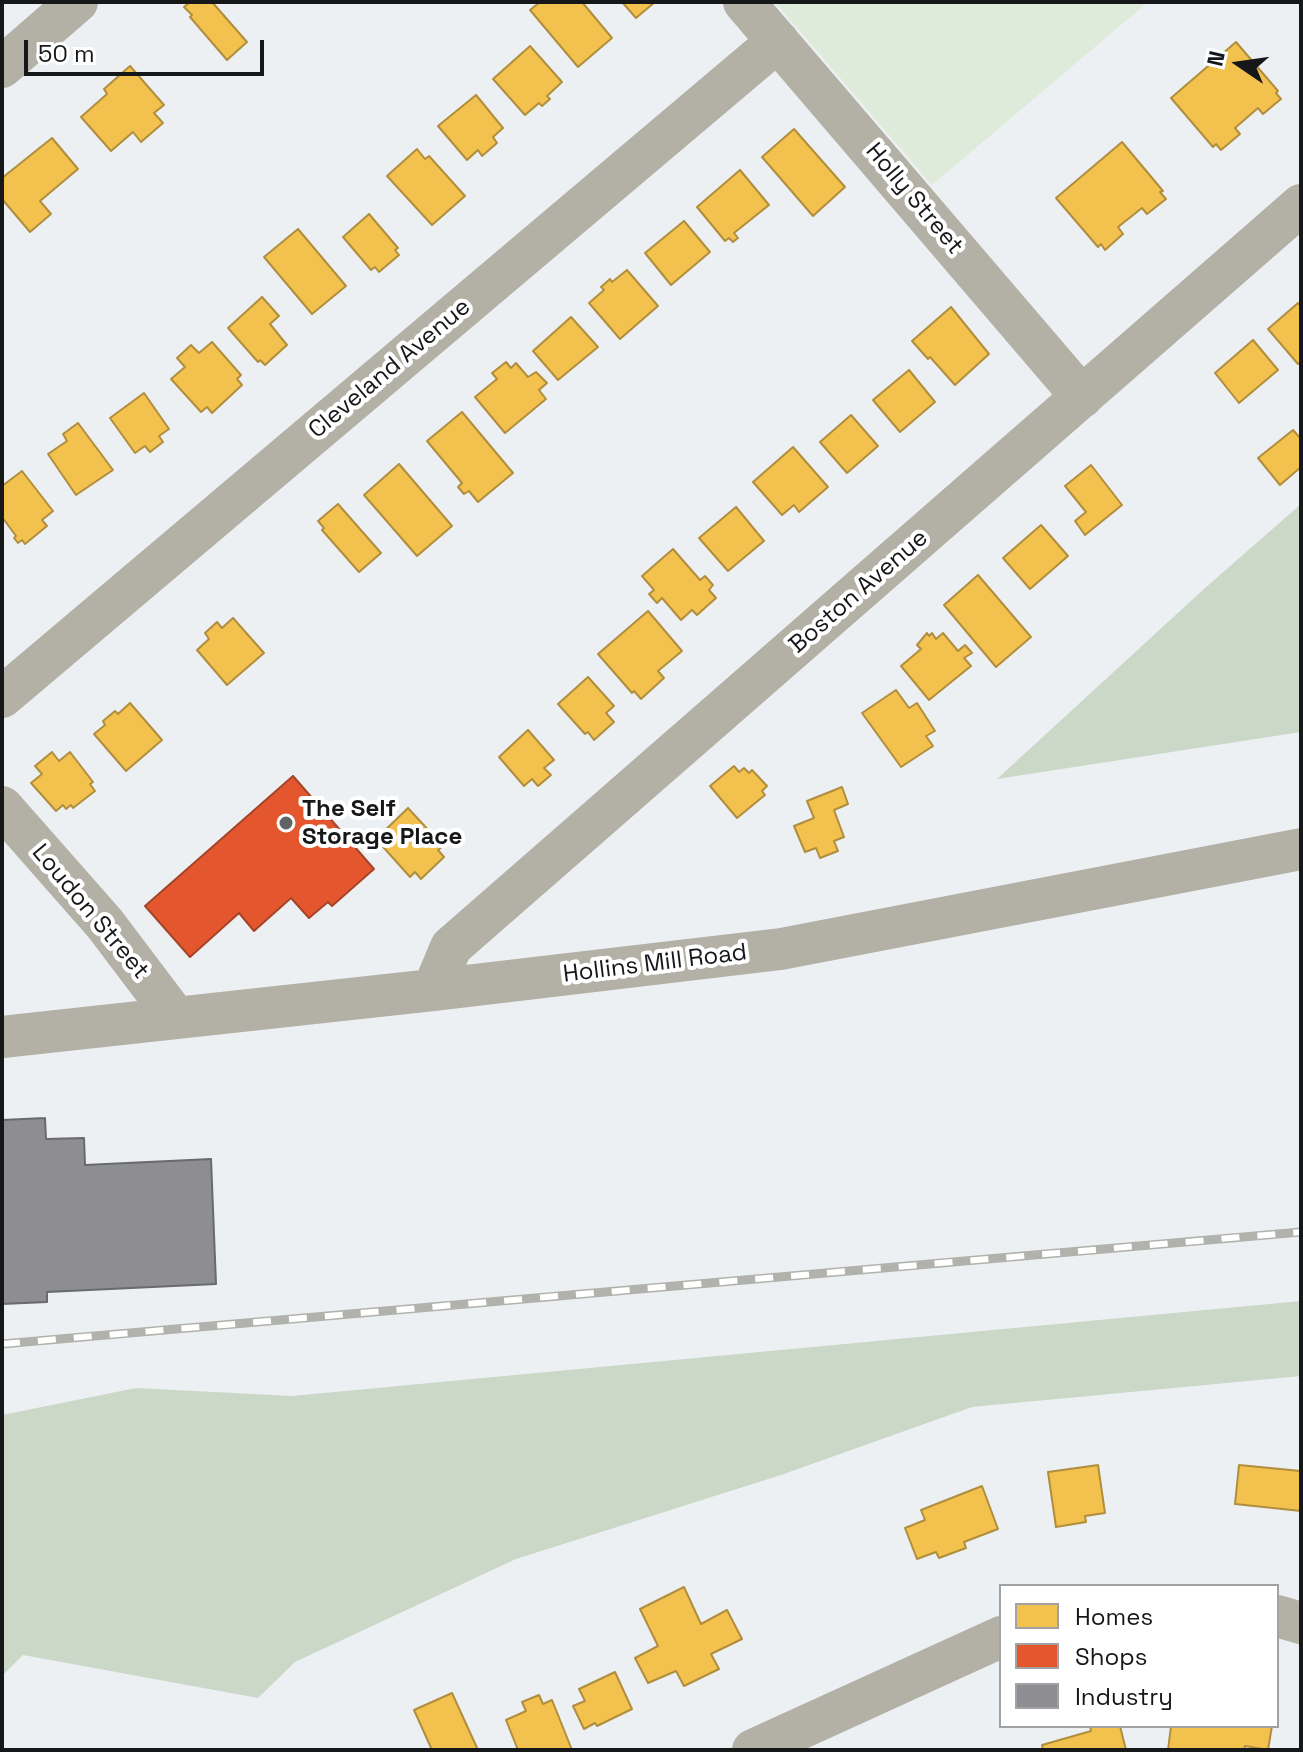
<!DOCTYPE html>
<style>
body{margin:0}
#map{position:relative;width:1303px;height:1752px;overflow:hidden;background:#edf0f3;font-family:"Space Grotesk",sans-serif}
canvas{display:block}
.frame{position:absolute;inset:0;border:4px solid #151719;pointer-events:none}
.legend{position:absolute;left:999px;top:1584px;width:280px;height:144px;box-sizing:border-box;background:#fff;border:2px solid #a1a2a3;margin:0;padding:10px 14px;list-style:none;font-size:24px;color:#151719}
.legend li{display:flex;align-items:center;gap:16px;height:40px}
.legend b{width:40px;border:2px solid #a1a2a3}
.north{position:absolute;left:1199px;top:24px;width:80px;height:80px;-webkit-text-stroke:6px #fff;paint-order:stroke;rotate:283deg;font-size:22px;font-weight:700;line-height:32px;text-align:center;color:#151719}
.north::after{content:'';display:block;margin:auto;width:28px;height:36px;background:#151719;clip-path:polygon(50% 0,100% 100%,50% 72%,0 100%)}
.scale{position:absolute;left:24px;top:40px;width:240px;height:36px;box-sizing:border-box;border:4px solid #151719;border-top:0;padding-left:10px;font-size:24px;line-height:28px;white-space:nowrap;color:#151719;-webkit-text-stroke:6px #fff;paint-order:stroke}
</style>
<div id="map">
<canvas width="1303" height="1752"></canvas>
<div class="frame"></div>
<ul class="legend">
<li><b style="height:22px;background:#f2c14e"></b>Homes</li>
<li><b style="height:22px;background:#e4572e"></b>Shops</li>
<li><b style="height:22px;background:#8d8d92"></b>Industry</li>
</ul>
<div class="north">N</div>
<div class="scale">50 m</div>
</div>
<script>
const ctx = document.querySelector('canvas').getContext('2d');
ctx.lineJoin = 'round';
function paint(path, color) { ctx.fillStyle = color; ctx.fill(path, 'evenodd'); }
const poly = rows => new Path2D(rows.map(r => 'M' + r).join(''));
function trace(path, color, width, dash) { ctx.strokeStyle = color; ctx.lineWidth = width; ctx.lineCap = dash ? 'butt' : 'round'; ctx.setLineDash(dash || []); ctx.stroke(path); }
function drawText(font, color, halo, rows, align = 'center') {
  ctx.font = font + ' "Space Grotesk",sans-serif'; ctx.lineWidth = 8; ctx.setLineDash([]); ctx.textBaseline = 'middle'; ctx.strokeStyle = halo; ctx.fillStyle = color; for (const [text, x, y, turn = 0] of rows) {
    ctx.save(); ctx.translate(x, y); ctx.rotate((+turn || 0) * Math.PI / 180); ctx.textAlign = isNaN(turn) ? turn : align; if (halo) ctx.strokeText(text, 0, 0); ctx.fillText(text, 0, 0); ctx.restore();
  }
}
paint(poly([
 [775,2,1148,2,932,185]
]), '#deeada');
paint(poly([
 [1301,504,1301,732,997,779,1205,588],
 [1301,1301,1301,1376,972,1407,781,1475,516,1559,295,1662,258,1698,23,1655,2,1676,2,1415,136,1388,292,1396]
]), '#cbd8c8');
const homes = poly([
 [190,2,212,2,247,42,227,60,190,17,192,15,184,7,190,2],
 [540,2,582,2,612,38,578,67,530,10,540,2],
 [622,2,655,2,636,18,622,2],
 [1236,42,1278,91,1276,93,1281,99,1263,114,1258,108,1235,128,1240,134,1221,150,1216,144,1213,147,1171,98,1236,42],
 [530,46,562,82,547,96,550,99,542,106,539,103,525,115,493,79,530,46],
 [130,66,164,105,154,113,163,123,141,142,133,132,111,151,81,117,107,94,104,89,130,66],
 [476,95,503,128,493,137,497,143,482,156,478,150,467,160,438,126,476,95],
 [794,129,845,187,813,216,762,157,794,129],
 [52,138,78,169,40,201,51,214,30,232,2,199,2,178,52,138],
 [1122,142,1163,191,1160,192,1166,199,1147,214,1142,208,1118,227,1123,234,1105,250,1101,244,1098,247,1056,198,1122,142],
 [417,149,425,159,429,156,465,196,432,225,387,176,417,149],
 [740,170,769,205,734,233,738,238,733,242,729,238,725,241,697,207,740,170],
 [369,214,398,248,395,250,399,255,379,272,375,267,371,270,343,237,369,214],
 [684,221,710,252,671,285,645,253,684,221],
 [298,229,346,286,312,314,264,257,298,229],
 [627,270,658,306,620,339,589,303,604,290,601,287,610,279,612,282,627,270],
 [262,297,279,316,270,324,287,345,265,365,260,360,258,362,228,328,262,297],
 [1298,303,1301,307,1301,362,1298,364,1268,329,1298,303],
 [951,307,989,354,955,385,930,357,928,359,912,341,951,307],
 [571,317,598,347,558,380,533,351,571,317],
 [1253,340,1278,370,1239,403,1215,373,1253,340],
 [212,342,241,375,237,379,242,385,212,413,207,407,201,412,171,379,185,367,177,358,191,345,199,353,212,342],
 [506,362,511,368,516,363,528,377,536,372,547,383,539,390,546,399,505,433,475,397,497,379,492,373,506,362],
 [909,370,935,402,900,432,873,400,909,370],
 [144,393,169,429,159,436,163,442,150,452,145,446,135,453,110,418,144,393],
 [462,412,513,473,478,502,469,491,464,494,458,487,462,483,427,441,462,412],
 [851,415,878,446,847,473,820,442,851,415],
 [78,423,113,470,76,495,48,454,67,441,63,434,78,423],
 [1293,430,1301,439,1301,467,1280,485,1258,458,1293,430],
 [793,447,828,487,799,512,794,505,782,515,753,482,793,447],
 [399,464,452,526,417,556,364,495,399,464],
 [1091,465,1122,505,1085,535,1075,521,1086,512,1065,486,1091,465],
 [22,471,53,511,42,520,47,526,25,544,22,540,18,543,14,538,16,536,2,517,2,486,22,471],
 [338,504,381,553,359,572,322,530,324,528,318,521,338,504],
 [736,507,764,541,728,571,699,538,736,507],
 [1041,525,1068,556,1030,589,1003,558,1041,525],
 [673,549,700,580,705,576,713,585,709,590,716,598,697,615,692,610,681,620,662,598,657,603,649,594,654,590,642,576,673,549],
 [978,575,1031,637,996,667,944,605,978,575],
 [648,611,682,651,658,671,664,678,641,699,634,691,632,693,598,654,648,611],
 [233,618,264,653,227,685,197,650,209,639,205,633,217,622,222,628,233,618],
 [927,633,929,636,932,633,936,639,943,633,958,651,965,645,972,653,964,658,971,666,929,700,901,666,921,649,917,645,927,633],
 [588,677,614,706,606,713,614,722,594,740,588,732,585,734,558,704,588,677],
 [896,690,909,708,917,703,935,731,926,736,933,746,901,767,862,713,896,690],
 [130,703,162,740,126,771,94,734,105,725,103,721,115,711,118,714,130,703],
 [528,730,554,760,544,768,551,775,538,786,532,779,524,786,499,757,528,730],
 [52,752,59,761,70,752,93,782,90,784,95,791,73,808,71,805,66,809,63,805,56,811,31,783,42,774,35,766,52,752],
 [734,766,739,772,744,768,749,773,752,770,767,786,762,791,765,795,737,818,710,786,734,766],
 [842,787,848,804,834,810,844,837,834,841,838,851,820,858,816,848,805,852,794,826,814,818,807,801,842,787],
 [408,808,443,846,438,850,444,857,421,879,415,872,410,877,376,839,408,808],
 [1098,1465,1105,1513,1085,1516,1086,1522,1056,1527,1048,1472,1098,1465],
 [1239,1465,1301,1471,1301,1511,1235,1504,1239,1465],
 [982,1486,998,1529,964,1542,966,1548,939,1558,936,1552,917,1559,905,1528,925,1520,921,1510,982,1486],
 [684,1587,701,1624,727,1610,742,1639,711,1654,719,1669,684,1686,676,1671,648,1683,635,1658,658,1646,640,1609,684,1587],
 [615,1672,632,1709,597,1726,595,1723,584,1729,573,1706,585,1701,579,1689,615,1672],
 [452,1693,478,1750,432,1750,414,1710,452,1693],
 [539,1695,543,1704,552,1700,572,1750,518,1750,506,1720,526,1711,522,1702,539,1695],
 [1090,1726,1120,1726,1126,1750,1043,1750,1042,1745,1091,1731,1090,1726],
 [1171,1726,1241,1727,1272,1726,1268,1750,1245,1746,1244,1750,1168,1750,1171,1726]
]);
paint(homes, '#f2c14e');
trace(homes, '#b08e3e', 2);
const shops = poly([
 [293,776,374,869,332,906,328,902,309,918,291,898,254,931,239,913,190,957,145,906,293,776]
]);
paint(shops, '#e4572e');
trace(shops, '#a64428', 2);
const industry = poly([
 [45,1118,46,1139,84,1138,85,1165,211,1159,216,1284,47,1292,47,1302,2,1304,2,1120,45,1118]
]);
paint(industry, '#8d8d92');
trace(industry, '#696a6e', 2);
trace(poly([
 [744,2,1082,397],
 [2,67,77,2],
 [2,697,778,41],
 [2,807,105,924,176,1018],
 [433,990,451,947,1301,205],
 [2,1037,433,990,781,949,1301,849],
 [1277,1616,1301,1623],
 [753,1750,1001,1637]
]), '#b3b0a6', 42);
const rail = poly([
 [2,1344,1301,1232]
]);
trace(rail, '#b2b2ad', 9);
trace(rail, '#fff', 6, [18]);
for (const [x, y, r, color] of [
 [286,823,8,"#616365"]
]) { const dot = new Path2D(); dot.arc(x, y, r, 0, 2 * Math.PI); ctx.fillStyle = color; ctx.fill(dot); trace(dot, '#fff', 3); }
drawText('24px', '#151719', '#fff', [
 ["Holly Street",914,199,50],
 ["Cleveland Avenue",390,369,-40],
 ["Boston Avenue",859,592,-41],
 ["Loudon Street",90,912,50],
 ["Hollins Mill Road",655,964,-7]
]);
drawText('bold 24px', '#151719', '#fff', [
 ["The Self",302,809],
 ["Storage Place",302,837]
], 'left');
</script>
